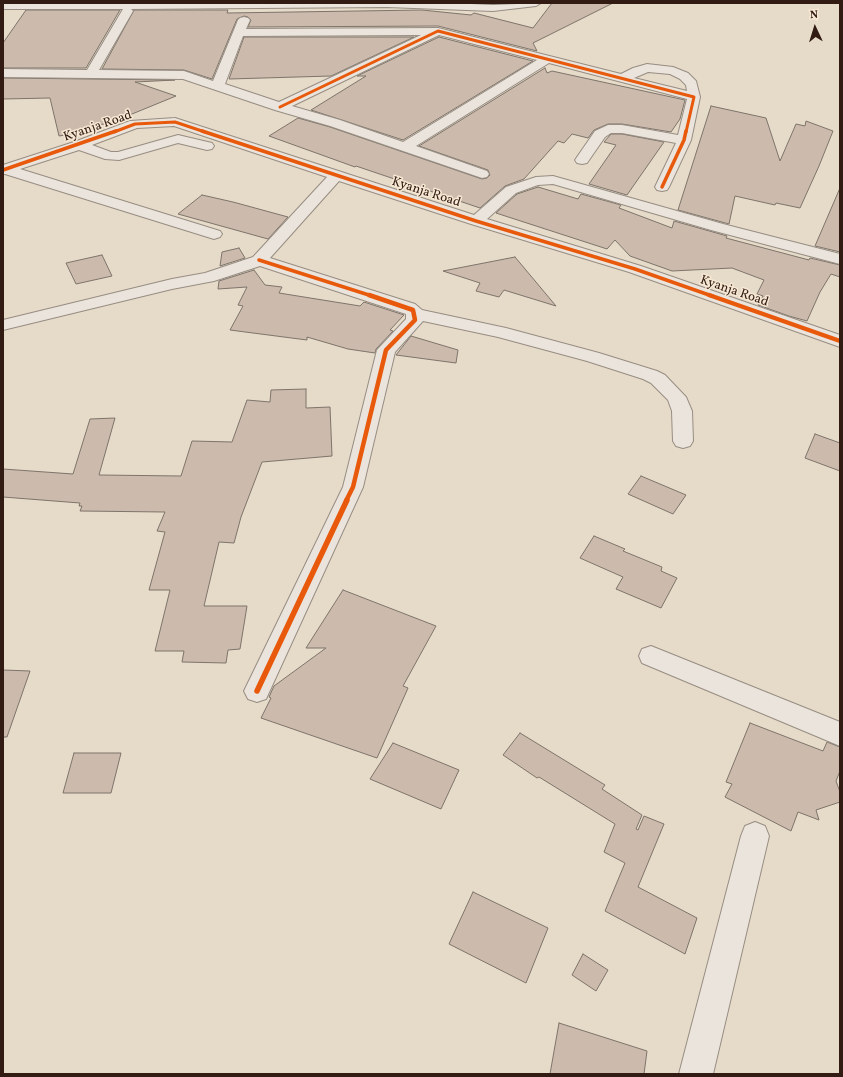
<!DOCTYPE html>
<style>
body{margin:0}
#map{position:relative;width:843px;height:1077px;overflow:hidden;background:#e6dac8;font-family:Vollkorn,serif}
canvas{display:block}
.frame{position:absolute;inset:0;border:4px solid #311b13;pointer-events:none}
.north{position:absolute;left:795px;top:8px;width:40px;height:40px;-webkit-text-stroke:3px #f7e8d3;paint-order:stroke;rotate:356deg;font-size:11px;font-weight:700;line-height:16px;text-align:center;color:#311b13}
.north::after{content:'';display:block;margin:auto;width:14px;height:18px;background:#311b13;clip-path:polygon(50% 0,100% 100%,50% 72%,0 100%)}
</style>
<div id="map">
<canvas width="843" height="1077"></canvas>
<div class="frame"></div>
<div class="north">N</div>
</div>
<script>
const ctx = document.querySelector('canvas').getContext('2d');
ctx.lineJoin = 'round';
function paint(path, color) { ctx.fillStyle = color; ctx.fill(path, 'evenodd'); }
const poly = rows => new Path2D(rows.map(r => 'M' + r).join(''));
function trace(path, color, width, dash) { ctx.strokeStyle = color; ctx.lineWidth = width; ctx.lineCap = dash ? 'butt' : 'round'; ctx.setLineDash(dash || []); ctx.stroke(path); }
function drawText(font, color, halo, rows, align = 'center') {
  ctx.font = font + ' Vollkorn,serif'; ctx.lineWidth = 3; ctx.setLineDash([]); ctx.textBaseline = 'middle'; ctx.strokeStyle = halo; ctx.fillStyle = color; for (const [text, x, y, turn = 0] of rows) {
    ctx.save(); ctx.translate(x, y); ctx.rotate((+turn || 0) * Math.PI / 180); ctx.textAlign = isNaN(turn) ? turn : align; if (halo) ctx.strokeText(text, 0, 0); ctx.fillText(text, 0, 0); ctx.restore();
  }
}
const building = poly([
 [552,3,613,3,533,43,537,51,438,26,248,27,251,20,248,17,244,16,237,19,212,79,184,70,102,69,134,10,228,10,227,13,422,10,471,15,474,13,533,28,552,3],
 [26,10,120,10,86,68,3,68,3,43,26,10],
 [244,37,414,37,331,76,229,79,244,37],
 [439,37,533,61,403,140,311,110,366,76,357,76,439,37],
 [545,68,547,73,552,71,685,100,680,119,671,132,622,124,608,124,594,130,588,138,572,134,564,143,558,141,524,179,505,186,480,208,356,166,355,167,269,136,298,118,330,127,482,179,487,178,490,175,488,170,419,146,545,68],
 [3,78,175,80,135,82,176,96,110,123,92,126,94,130,59,136,50,98,3,99,3,78],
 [711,106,766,118,780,161,796,124,805,126,806,121,833,131,819,166,800,208,776,203,775,205,735,196,729,224,678,210,711,106],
 [611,134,622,134,664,142,627,195,589,184,616,145,604,142,611,134],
 [538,187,578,199,581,194,621,205,619,208,672,228,674,221,727,236,726,238,809,260,810,258,840,265,840,277,831,274,820,292,807,321,789,316,758,305,763,296,757,294,764,280,732,268,672,271,630,256,615,240,607,249,496,213,517,194,538,187],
 [840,188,840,252,815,246,840,188],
 [202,195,233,202,288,217,268,239,178,214,202,195],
 [239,248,245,258,220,266,222,252,239,248],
 [102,255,112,276,76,284,66,263,102,255],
 [515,257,556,306,504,290,499,297,476,291,480,283,443,271,515,257],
 [254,270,265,285,282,287,279,293,360,306,364,302,404,315,390,330,393,331,376,349,375,353,348,349,307,337,307,340,230,330,243,306,238,305,247,287,218,289,219,281,254,270],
 [411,336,458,350,456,363,396,355,411,336],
 [306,389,306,408,330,407,332,456,262,462,241,517,234,543,219,542,204,606,247,606,240,649,228,650,226,663,182,662,184,651,155,651,170,590,149,590,165,532,157,531,165,512,80,511,82,506,79,506,80,503,3,497,3,469,73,474,90,419,115,418,99,475,181,476,192,441,232,442,247,400,270,402,271,390,306,389],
 [815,434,840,443,840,471,805,458,815,434],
 [641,476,686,495,673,514,628,494,641,476],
 [594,536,625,549,623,551,662,567,661,571,677,578,661,608,616,589,623,577,580,558,594,536],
 [343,590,436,626,403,686,408,688,377,758,261,718,271,698,269,697,274,686,326,648,306,648,343,590],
 [3,670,30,671,7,737,3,737,3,670],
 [750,723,823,751,827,742,840,747,840,771,836,781,840,792,840,802,816,810,819,820,798,812,791,831,725,797,732,784,726,782,750,723],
 [520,733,605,785,602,789,642,815,636,829,638,830,644,816,664,824,638,887,697,918,685,954,605,911,625,863,604,852,615,824,539,777,537,778,503,755,520,733],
 [393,743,459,770,441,809,370,779,393,743],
 [74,753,121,753,111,793,63,793,74,753],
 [473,892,548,928,526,983,449,944,473,892],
 [583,954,608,970,596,991,572,975,583,954],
 [559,1023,647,1051,644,1074,550,1074,559,1023]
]);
paint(building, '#ccbaad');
trace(building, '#7d746a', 1);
const minor = poly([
 [3,3,448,3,493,5,541,3,536,6,493,11,387,7,131,9,133,11,99,70,184,71,213,81,238,20,240,18,244,17,248,18,250,20,246,29,438,28,621,74,633,68,647,64,673,67,688,73,696,81,700,97,691,140,669,187,667,190,662,191,657,190,655,187,676,143,622,133,611,133,605,137,587,163,582,164,577,163,575,160,595,131,608,125,622,125,678,135,687,99,549,63,416,146,487,171,489,174,487,177,482,178,330,126,275,110,183,79,3,77,3,69,87,70,123,9,3,9,3,3],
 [421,35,279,102,225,84,243,36,421,35],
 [439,35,537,60,403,142,340,120,292,106,439,35],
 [648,72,670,74,680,79,686,85,687,91,634,78,648,72],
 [175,118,474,215,506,187,536,177,553,176,723,224,840,254,840,264,711,230,553,184,538,185,516,193,487,219,641,266,840,335,840,347,629,272,471,224,339,181,270,258,415,304,422,310,506,328,599,353,657,371,665,375,686,397,692,411,693,441,690,446,683,448,676,446,673,441,672,411,668,400,651,383,643,379,587,361,498,337,423,321,395,352,363,487,266,699,257,702,248,699,244,691,343,487,377,350,406,319,406,314,260,266,214,281,172,289,3,330,3,320,172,279,205,273,253,257,327,177,174,126,137,128,92,145,111,152,118,152,178,135,212,143,214,146,212,149,207,150,178,143,119,160,105,159,79,150,20,169,220,231,222,234,220,237,214,239,5,174,3,174,3,165,74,142,130,121,175,118],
 [651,646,840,722,840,746,642,663,639,656,642,649,651,646],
 [755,822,765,826,769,836,713,1074,679,1074,741,836,745,826,755,822]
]);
trace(minor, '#978d82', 2);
paint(minor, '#eae4dc');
trace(poly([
 [280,107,438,31,694,97,686,132],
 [114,132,135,124,175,122,205,132]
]), '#e8590c', 3);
trace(poly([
 [202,131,476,221,635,269,712,296],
 [3,170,116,131],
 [662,187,684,140,686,131],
 [259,260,372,296]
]), '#e8590c', 3.5);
trace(poly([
 [709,295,840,341],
 [346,501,353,487,386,350,415,320,413,310,369,295]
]), '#e8590c', 4.5);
trace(poly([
 [257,691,347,500]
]), '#e8590c', 5.5);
drawText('13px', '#311b13', '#f7e8d3', [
 ["Kyanja Road",98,127,-19],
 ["Kyanja Road",426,193,18],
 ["Kyanja Road",734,292,19]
]);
</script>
